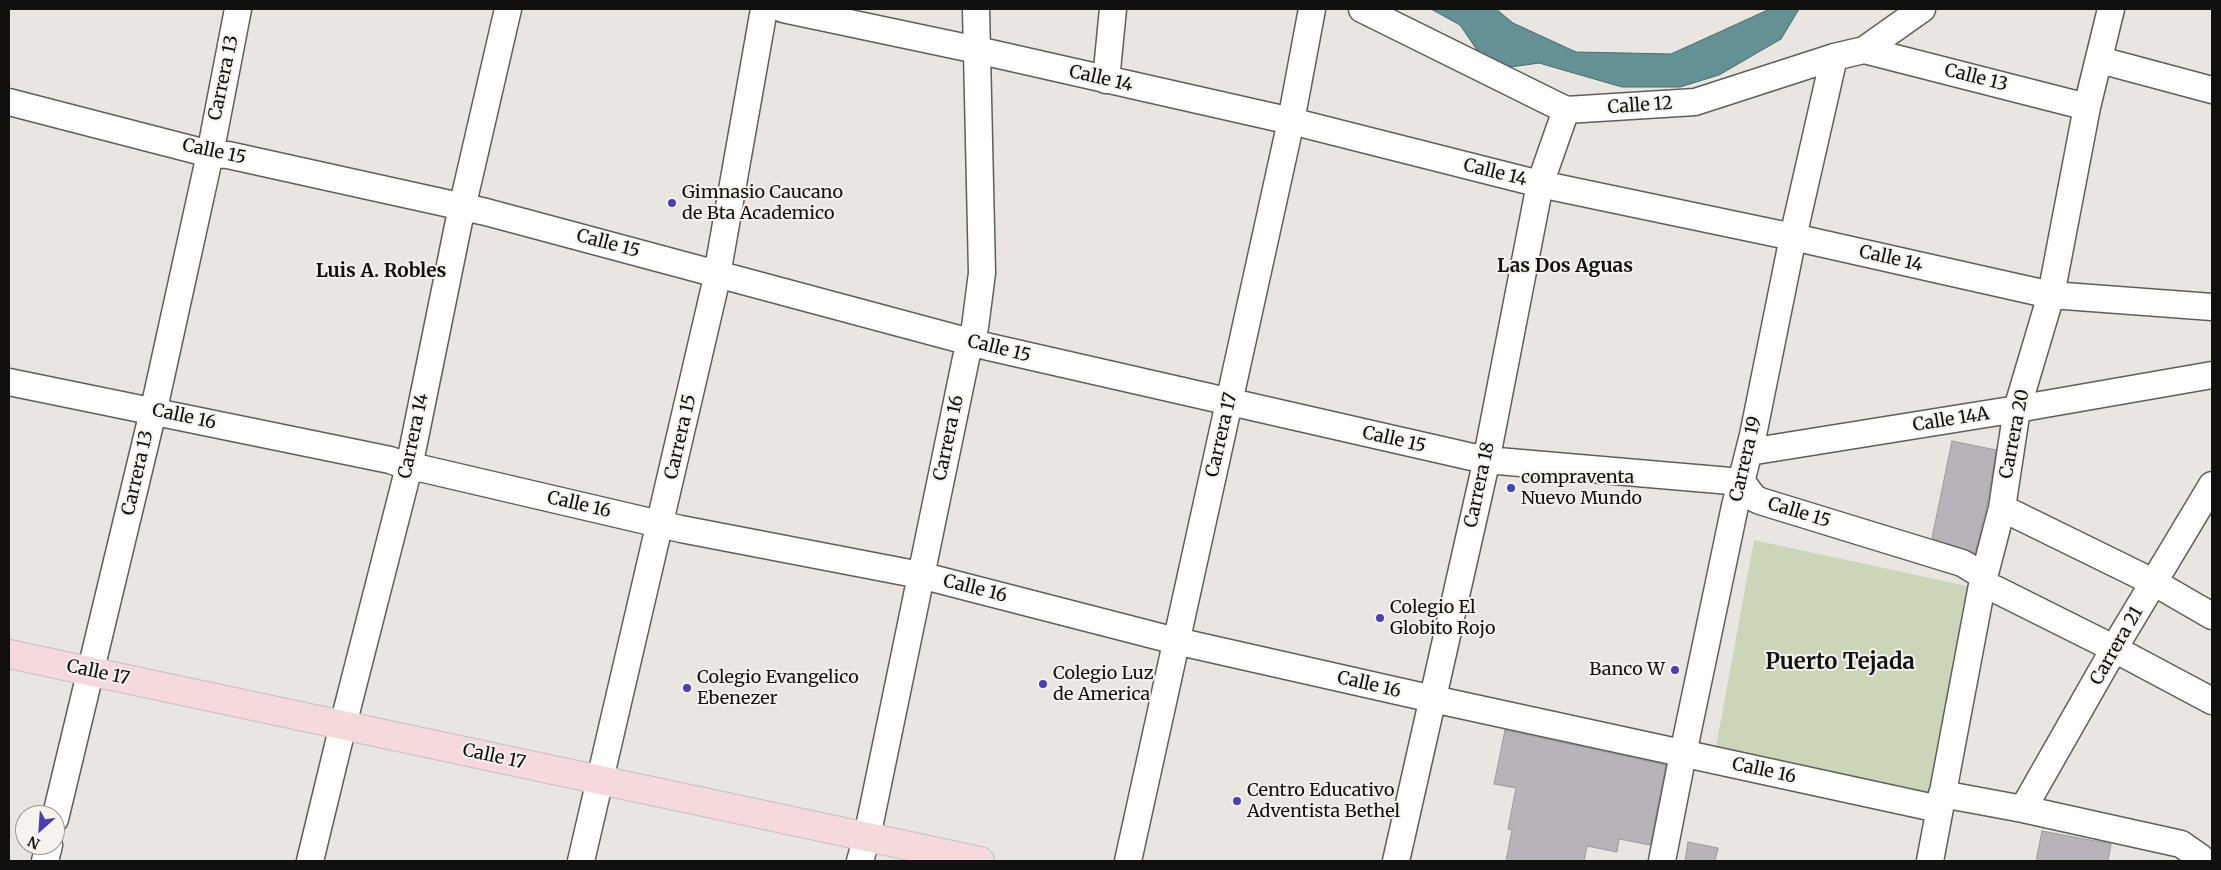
<!DOCTYPE html>
<style>
body{margin:0}
#map{position:relative;width:2221px;height:870px;overflow:hidden;background:#e9e6e1;font-family:Merriweather,serif}
canvas{display:block}
.frame{position:absolute;inset:0;border:10px solid #11100e;pointer-events:none}
.north{position:absolute;left:15px;top:805px;width:50px;height:50px;box-sizing:border-box;background:#f6f3ee;border:1px solid #9a9894;border-radius:50%;rotate:206deg;font-size:14px;font-weight:700;line-height:20px;text-align:center;color:#11100e}
.north::after{content:'';display:block;margin:auto;width:18px;height:22px;background:#493fb5;clip-path:polygon(50% 0,100% 100%,50% 72%,0 100%)}
</style>
<div id="map">
<canvas width="2221" height="870"></canvas>
<div class="frame"></div>
<div class="north">N</div>
</div>
<script>
const ctx = document.querySelector('canvas').getContext('2d');
ctx.lineJoin = 'round';
function paint(path, color) { ctx.fillStyle = color; ctx.fill(path, 'evenodd'); }
const poly = rows => new Path2D(rows.map(r => 'M' + r).join(''));
function trace(path, color, width, dash) { ctx.strokeStyle = color; ctx.lineWidth = width; ctx.lineCap = dash ? 'butt' : 'round'; ctx.setLineDash(dash || []); ctx.stroke(path); }
function drawText(font, color, halo, rows, align = 'center') {
  ctx.font = font + ' Merriweather,serif'; ctx.lineWidth = 4; ctx.setLineDash([]); ctx.textBaseline = 'middle'; ctx.strokeStyle = halo; ctx.fillStyle = color; for (const [text, x, y, turn = 0] of rows) {
    ctx.save(); ctx.translate(x, y); ctx.rotate((+turn || 0) * Math.PI / 180); ctx.textAlign = isNaN(turn) ? turn : align; if (halo) ctx.strokeText(text, 0, 0); ctx.fillText(text, 0, 0); ctx.restore();
  }
}
paint(poly([
 [1754,540,1976,588,1937,797,1715,752]
]), '#cbd6b9');
const water = poly([
 [1431,9,1496,9,1513,23,1576,52,1671,54,1770,9,1799,9,1781,39,1719,75,1680,87,1622,87,1539,63,1511,67,1479,53,1460,25,1431,9]
]);
paint(water, '#649194');
trace(water, '#4b6a6c', 1);
const building = poly([
 [1952,441,1996,450,1987,505,1975,553,1932,538,1952,441],
 [1505,730,1666,765,1650,845,1619,839,1617,852,1587,846,1584,861,1506,861,1512,830,1508,829,1516,788,1494,784,1505,730],
 [2042,831,2111,844,2108,861,2036,861,2042,831],
 [1688,842,1718,848,1715,861,1685,861,1688,842]
]);
paint(building, '#b7b3b8');
trace(building, '#9c999d', 1);
const minor = poly([
 [783,9,977,50,1291,121,1540,184,1793,237,2051,295,2212,307],
 [1362,9,1566,110,1695,102,1834,57,1864,50,1922,9],
 [1864,50,2087,107],
 [2100,60,2212,90],
 [1106,80,1113,9],
 [9,102,210,154,228,155,486,212,985,346,1472,457,1486,460,1742,482,1754,498,1760,501,1962,563,1984,576],
 [9,382,390,460,409,467,424,469,681,529,920,575,1176,641,1433,699,1939,809],
 [1749,452,2017,409,2212,375],
 [2002,508,2155,583,2212,616],
 [1982,585,1995,589,2107,645,2212,701],
 [1942,794,2023,809,2181,844,2201,858,2202,861],
 [2023,809,2122,635,2212,485],
 [55,819,157,395,210,154,238,9],
 [45,861,49,845],
 [310,861,343,725,409,467,459,221,508,9],
 [581,861,715,286,764,9],
 [860,861,867,837,966,358,975,327,982,273,976,9],
 [1128,861,1291,121,1312,9],
 [1396,861,1484,472,1540,184,1566,110],
 [1662,861,1683,754,1735,506,1753,435,1793,237,1834,57],
 [1930,861,1982,585,2002,508,2017,409,2051,295,2087,107,2111,9]
]);
const major = poly([
 [9,654,980,861]
]);
trace(minor, '#615e5a', 29);
trace(major, '#c1c1c0', 30);
trace(minor, '#fff', 26);
trace(major, '#f6d9db', 28);
for (const [x, y, r, color] of [
 [672,203,5,"#493fb5"],
 [1511,488,5,"#493fb5"],
 [1380,618,5,"#493fb5"],
 [1675,670,5,"#493fb5"],
 [1043,684,5,"#493fb5"],
 [687,688,5,"#493fb5"],
 [1237,801,5,"#493fb5"]
]) { const dot = new Path2D(); dot.arc(x, y, r, 0, 2 * Math.PI); ctx.fillStyle = color; ctx.fill(dot); trace(dot, '#f6f3ee', 2); }
drawText('18px', '#11100e', '#f6f3ee', [
 ["Carrera 13",224,78,-78],
 ["Calle 13",1976,78,14],
 ["Calle 14",1101,79,13],
 ["Calle 12",1640,106,-4],
 ["Calle 15",214,152,12],
 ["Calle 14",1495,173,14],
 ["Calle 15",608,244,15],
 ["Calle 14",1891,259,13],
 ["Calle 15",999,349,14],
 ["Calle 16",184,417,12],
 ["Calle 14A",1951,420,-9],
 ["Carrera 20",2015,434,-79],
 ["Carrera 17",1222,435,-77],
 ["Carrera 14",414,436,-78],
 ["Carrera 15",681,437,-77],
 ["Carrera 16",949,438,-78],
 ["Calle 15",1394,440,13],
 ["Carrera 19",1746,459,-77],
 ["Carrera 13",138,473,-77],
 ["Carrera 18",1480,485,-78],
 ["Calle 16",579,505,13],
 ["Calle 15",1799,513,17],
 ["Calle 16",975,589,14],
 ["Carrera 21",2117,646,-60],
 ["Calle 17",98,673,12],
 ["Calle 16",1369,685,13],
 ["Calle 17",494,757,12],
 ["Calle 16",1764,771,12]
]);
drawText('18px', '#11100e', '#f6f3ee', [
 ["Gimnasio Caucano",682,193],
 ["de Bta Academico",682,214],
 ["compraventa",1521,478],
 ["Nuevo Mundo",1521,499],
 ["Colegio El",1390,608],
 ["Globito Rojo",1390,629],
 ["Banco W",1665,670,"right"],
 ["Colegio Luz",1053,674],
 ["de America",1053,695],
 ["Colegio Evangelico",697,678],
 ["Ebenezer",697,699],
 ["Centro Educativo",1247,791],
 ["Adventista Bethel",1247,812]
], 'left');
drawText('bold 19px', '#11100e', '#f6f3ee', [
 ["Las Dos Aguas",1565,267],
 ["Luis A. Robles",381,272]
]);
drawText('bold 22px', '#11100e', '#f6f3ee', [
 ["Puerto Tejada",1840,663]
]);
</script>
